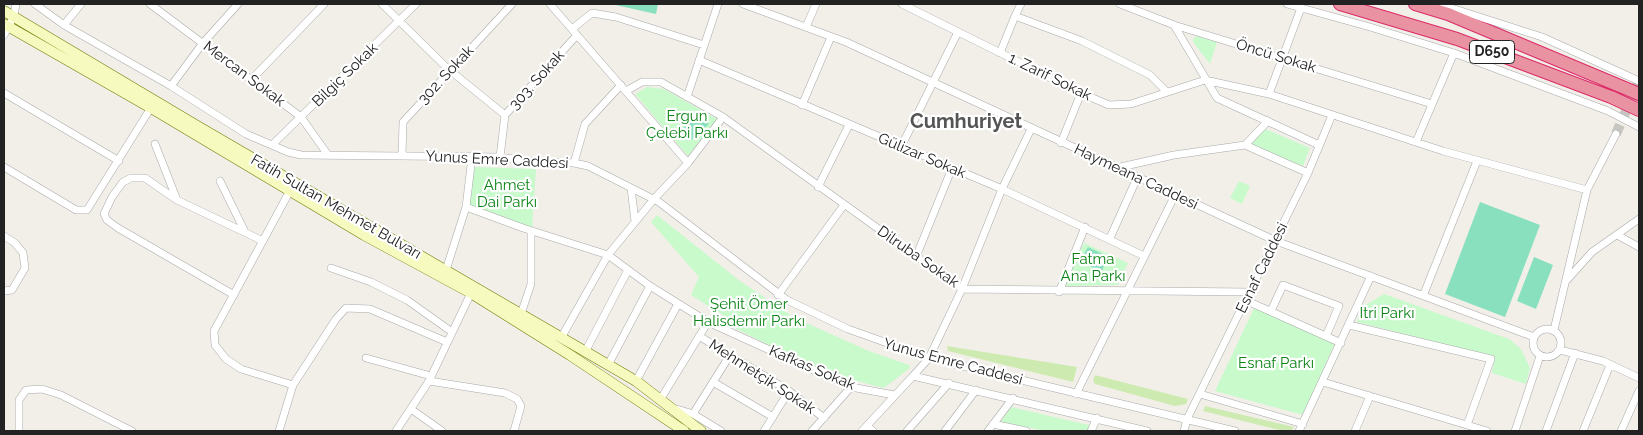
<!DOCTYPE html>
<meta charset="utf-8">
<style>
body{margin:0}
#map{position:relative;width:1643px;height:435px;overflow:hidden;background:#f2efe9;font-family:Raleway,sans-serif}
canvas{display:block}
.frame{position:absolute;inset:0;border:5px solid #222;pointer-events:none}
</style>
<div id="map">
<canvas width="1643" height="435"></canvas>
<div class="frame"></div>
</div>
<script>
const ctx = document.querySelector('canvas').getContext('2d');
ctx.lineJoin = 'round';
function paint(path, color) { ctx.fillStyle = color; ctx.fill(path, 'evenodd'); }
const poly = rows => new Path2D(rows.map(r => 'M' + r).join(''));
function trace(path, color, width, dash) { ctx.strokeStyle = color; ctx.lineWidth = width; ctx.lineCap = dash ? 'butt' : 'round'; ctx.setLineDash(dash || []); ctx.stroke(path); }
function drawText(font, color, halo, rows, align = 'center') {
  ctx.font = font + ' Raleway,sans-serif'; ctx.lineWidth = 4.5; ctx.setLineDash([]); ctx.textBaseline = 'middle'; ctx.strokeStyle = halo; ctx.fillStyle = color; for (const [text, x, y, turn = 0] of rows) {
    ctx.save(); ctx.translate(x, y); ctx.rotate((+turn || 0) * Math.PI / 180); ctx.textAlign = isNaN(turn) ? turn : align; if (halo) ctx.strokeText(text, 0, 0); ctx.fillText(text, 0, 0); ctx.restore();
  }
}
paint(poly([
 [947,346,959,348,1077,367,1073,382,948,351],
 [1095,375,1188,399,1186,404,1175,406,1095,384,1093,380],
 [1205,406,1294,427,1291,431,1283,431,1203,411]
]), '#cdebb0');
paint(poly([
 [1197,36,1217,42,1210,64,1193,42,1193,39],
 [647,87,664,89,717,119,688,156,635,94],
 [1263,128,1310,148,1303,166,1248,144],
 [474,167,536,169,532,229,468,205],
 [1239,181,1250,186,1242,204,1230,198],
 [657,215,740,281,795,318,869,351,909,365,910,368,884,388,868,384,824,372,724,323,726,317,691,295,699,277,651,222],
 [1084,243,1128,263,1118,285,1064,286],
 [1384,294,1509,339,1521,349,1530,368,1526,384,1492,373,1495,357,1357,322,1360,311,1367,304],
 [1255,306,1335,343,1303,415,1215,391],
 [1011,407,1093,426,1090,431,1046,431,1001,422]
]), '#c8facc');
paint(poly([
 [611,4,658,4,656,14],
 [700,114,709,124,691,140,682,129],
 [1480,202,1540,225,1505,317,1445,294],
 [1088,247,1109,257,1101,272,1080,261],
 [1534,257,1553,265,1536,309,1517,301]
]), '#88e0be');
trace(poly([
 [1616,134,1639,81]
]), '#c8c6c1', 10, [10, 5]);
const street = poly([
 [35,4,64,25,171,86,246,134,288,152,301,155,500,157,527,161,574,163,588,166,659,202,787,300,848,329,929,358,1235,431],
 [150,4,301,117,328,155],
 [382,4,447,68,505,115],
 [550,4,688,163],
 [743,4,846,42,1276,241,1534,337],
 [902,4,1081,93,1109,105,1131,104,1205,80,1269,94,1443,151,1587,190],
 [1021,4,1015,16,1082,41,1150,75,1166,91],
 [1120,4,1174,25,1432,104],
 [1287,4,1370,27,1454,53,1608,111,1639,127],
 [1439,4,1542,37,1639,81],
 [64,25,81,4],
 [1174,25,1217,98,1319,145],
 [806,27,816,4],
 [572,29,592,13,616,17,704,45],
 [4,35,14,16,16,4],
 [1000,53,1015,16],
 [699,60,1002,189,1144,256],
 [251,80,324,4],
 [171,86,203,43,238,4],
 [626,91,642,82,661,82,723,117,962,289,1249,292],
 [4,93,119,161],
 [1269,94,1301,8],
 [687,97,718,4],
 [802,105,831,37],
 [1416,142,1454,53],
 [1061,143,1081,93],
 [155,144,177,200,263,241],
 [272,145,416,4],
 [1245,145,1268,121],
 [901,147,958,32],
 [402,156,403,122,512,4],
 [500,157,505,115,577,35],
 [574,163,585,124,621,85],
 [4,167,76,210,87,210,152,106],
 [1116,168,1174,155,1245,145,1308,173],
 [220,181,245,232],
 [292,187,214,331,215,345,226,359,241,369,293,385,336,319,346,308,370,309,447,342],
 [818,187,849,125],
 [631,188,635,221],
 [177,200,145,178,131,178,123,182,112,197,104,214,107,220,118,228,234,295],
 [466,207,523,228,608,255,650,286,708,322,851,387,894,395],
 [1617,235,1639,247],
 [4,236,15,243,23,253,25,268,12,290,4,291],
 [1110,238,1137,178],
 [916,257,952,168],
 [331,268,371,282,407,300,452,332],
 [446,270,466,207,472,157],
 [1567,280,1592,252,1639,219],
 [1059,292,1085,227],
 [778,295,844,205],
 [1423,296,1477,161],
 [1245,300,1341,343],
 [1271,311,1283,285,1339,306,1326,336],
 [521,314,531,284,531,231],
 [1349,325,1491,359,1467,425],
 '1533 343a14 14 0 1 1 28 0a14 14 0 1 1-28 0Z',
 [1554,330,1587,190,1616,134],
 [699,336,789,391,824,418],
 [561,338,608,255,654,199,688,163,723,117],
 [1560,350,1603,361,1639,378],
 [585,352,628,270],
 [366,358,431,376],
 [608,365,650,286],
 [913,376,929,358,962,289,1002,189,1031,129],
 [429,381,505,393,517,399,521,406,514,431],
 [636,381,678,304],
 [713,382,773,417],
 [1323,382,1487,431],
 [1076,394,1175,195],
 [1200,394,1303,424],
 [660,400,708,322],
 [411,409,442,431],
 [677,409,693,414,721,431],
 [693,414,730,355],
 [993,424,1026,431],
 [867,426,873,431],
 [19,431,19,400,26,390,42,389,61,395,132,431],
 [279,431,293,385],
 [396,431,429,381,471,293],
 [764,431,789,391],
 [812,431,851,387],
 [862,431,913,376,1147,431],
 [907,431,949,383],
 [945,431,976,390],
 [988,431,1013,398],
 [1091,431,1097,418],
 [1184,431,1187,419,1308,173,1332,115],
 [1299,431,1371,276],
 [1355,431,1370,396],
 [1515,431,1540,356],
 [1546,431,1575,353],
 [1583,431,1610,365],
 [1621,431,1639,391]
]);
const secondary = poly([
 [4,11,199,127,636,381,701,431],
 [4,24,151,108,364,235,471,293,570,355,684,431]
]);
const highway = poly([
 [1340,4,1457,39,1611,97,1639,110],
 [1415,4,1448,14,1639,94]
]);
trace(street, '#a9a9a9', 8);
trace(secondary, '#707d05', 11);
trace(highway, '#dc2a67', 14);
trace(street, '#fff', 7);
trace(secondary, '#f7fabf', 10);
trace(highway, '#e892a2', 12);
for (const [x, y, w] of [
 [1492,52,45]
]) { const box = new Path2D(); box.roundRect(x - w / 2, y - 11.5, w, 23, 4); ctx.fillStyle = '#fff'; ctx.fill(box); trace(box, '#222', 1); }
drawText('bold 14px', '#222', null, [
 ["D650",1492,52]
]);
drawText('15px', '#222', '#fff', [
 ["Öncü Sokak",1276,56,17],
 ["Mercan Sokak",244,74,37],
 ["Bilgiç Sokak",345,75,-44],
 ["302. Sokak",446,75,-47],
 ["1. Zarif Sokak",1050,77,26],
 ["303. Sokak",537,80,-48],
 ["Gülizar Sokak",922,156,23],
 ["Yunus Emre Caddesi",497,160,3],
 ["Haymeana Caddesi",1136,177,25],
 ["Fatih Sultan Mehmet Bulvarı",336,207,30],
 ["Dilruba Sokak",918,257,35],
 ["Esnaf Caddesi",1262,268,-64],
 ["Yunus Emre Caddesi",953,362,15],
 ["Kafkas Sokak",812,368,23],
 ["Mehmetçik Sokak",762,377,33]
]);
drawText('15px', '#0c8416', '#fff', [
 ["Ergun",687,116],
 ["Çelebi Parkı",687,133],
 ["Ahmet",507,185],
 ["Dai Parkı",507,202],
 ["Fatma",1093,259],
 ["Ana Parkı",1093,276],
 ["Şehit Ömer",749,304],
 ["Halisdemir Parkı",749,321],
 ["Itri Parkı",1387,313],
 ["Esnaf Parkı",1276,363]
]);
drawText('bold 20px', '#555', '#fff', [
 ["Cumhuriyet",966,122]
]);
</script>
